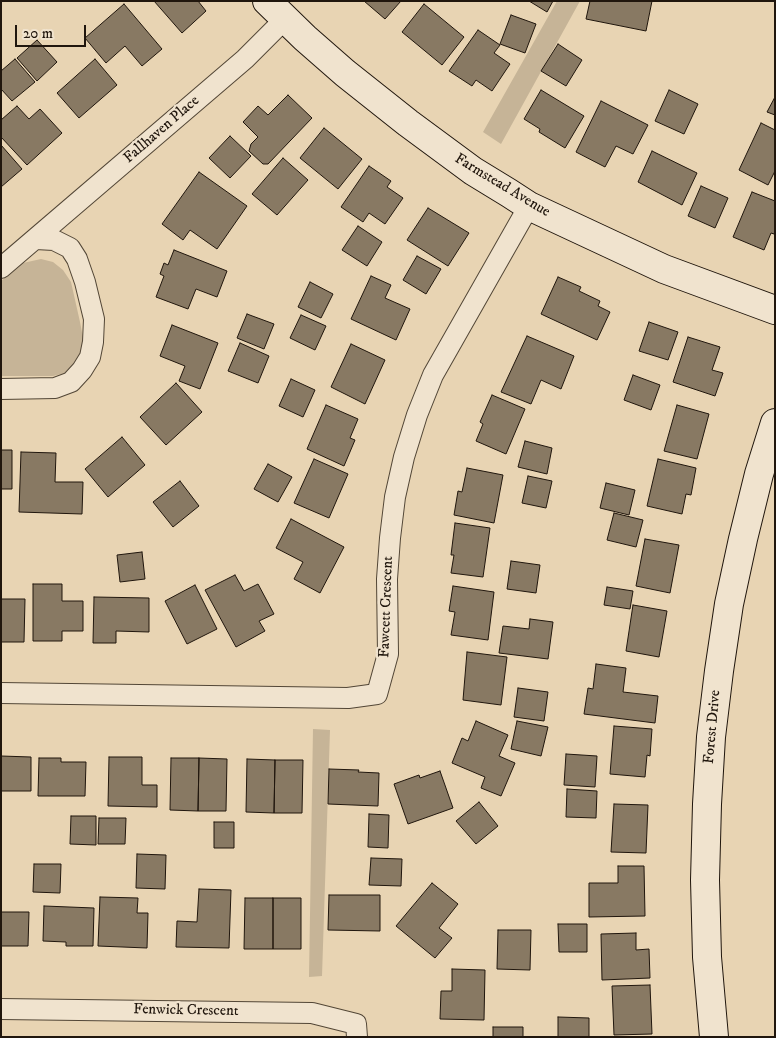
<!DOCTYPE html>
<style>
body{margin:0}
#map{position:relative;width:776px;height:1038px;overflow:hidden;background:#e8d4b3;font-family:"IM FELL DW Pica",serif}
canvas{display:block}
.frame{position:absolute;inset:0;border:2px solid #20160d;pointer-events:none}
.scale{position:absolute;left:15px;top:25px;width:71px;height:22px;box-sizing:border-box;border:2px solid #20160d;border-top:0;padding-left:6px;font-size:15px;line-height:18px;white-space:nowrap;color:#20160d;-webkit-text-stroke:4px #f0e3ce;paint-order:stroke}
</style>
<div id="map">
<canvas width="776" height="1038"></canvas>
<div class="frame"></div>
<div class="scale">20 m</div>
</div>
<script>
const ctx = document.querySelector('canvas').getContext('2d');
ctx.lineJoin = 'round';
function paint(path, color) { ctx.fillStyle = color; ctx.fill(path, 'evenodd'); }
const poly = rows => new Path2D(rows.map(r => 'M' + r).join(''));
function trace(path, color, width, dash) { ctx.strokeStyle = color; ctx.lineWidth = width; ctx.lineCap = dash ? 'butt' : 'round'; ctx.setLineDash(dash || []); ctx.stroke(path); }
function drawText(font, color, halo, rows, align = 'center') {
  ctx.font = font + ' "IM FELL DW Pica",serif'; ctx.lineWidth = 4.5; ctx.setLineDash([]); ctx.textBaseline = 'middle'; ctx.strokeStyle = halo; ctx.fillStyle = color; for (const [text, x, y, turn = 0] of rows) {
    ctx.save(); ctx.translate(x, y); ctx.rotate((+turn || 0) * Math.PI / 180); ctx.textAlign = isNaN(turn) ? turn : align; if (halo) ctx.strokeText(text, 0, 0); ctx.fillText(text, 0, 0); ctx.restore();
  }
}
paint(poly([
 [557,1,580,1,501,144,483,132],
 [41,259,53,262,63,270,71,282,80,322,84,343,83,353,76,365,65,373,53,376,1,376,1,281,23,263],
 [313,729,330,730,322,976,309,977]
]), '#c6b497');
const building = poly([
 [154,1,198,1,206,11,182,33,154,1],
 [364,1,401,1,385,19,364,1],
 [529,1,553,1,547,12,529,1],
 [590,1,652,1,646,31,586,19,590,1],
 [124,4,162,49,142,66,125,46,106,63,85,38,124,4],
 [424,4,464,37,442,65,402,32,424,4],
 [511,15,536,24,525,53,500,44,511,15],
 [478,30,500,45,494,53,510,64,492,91,476,80,472,86,449,71,478,30],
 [37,40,57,62,37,81,17,58,37,40],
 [558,44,582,60,566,86,541,71,558,44],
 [15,59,35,82,12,101,1,89,1,71,15,59],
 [95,59,117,85,79,118,57,93,95,59],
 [541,90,584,116,565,148,539,132,540,129,524,119,541,90],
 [669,90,698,104,684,134,655,121,669,90],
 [288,95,312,118,268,164,263,164,249,151,251,144,258,137,243,122,258,106,268,115,288,95],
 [775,97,775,115,767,112,775,97],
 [601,101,648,125,633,154,616,146,605,167,576,152,601,101],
 [17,106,29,119,40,109,62,133,27,165,1,137,1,120,17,106],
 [761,123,775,130,775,171,768,185,739,170,761,123],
 [324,128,362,159,338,189,300,158,324,128],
 [230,136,251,156,230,178,209,158,230,136],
 [1,145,22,169,1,187,1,145],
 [652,151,697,173,682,205,638,182,652,151],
 [283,158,308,180,277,215,252,194,283,158],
 [369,166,391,181,387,187,403,198,385,224,369,213,363,222,341,207,369,166],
 [199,172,247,206,217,249,190,230,183,240,162,224,199,172],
 [701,186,728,198,715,228,688,216,701,186],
 [752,192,775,201,775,231,774,234,771,233,764,250,733,237,752,192],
 [428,208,469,233,448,266,407,240,428,208],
 [358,226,382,242,367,266,342,250,358,226],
 [174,250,227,271,217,297,196,289,188,309,156,297,164,276,160,274,164,263,168,265,174,250],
 [417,256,441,269,426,294,403,280,417,256],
 [371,276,391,285,385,298,410,309,396,340,351,319,371,276],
 [558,277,581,287,579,291,600,301,598,306,610,312,597,340,541,314,558,277],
 [310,282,333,294,321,318,298,307,310,282],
 [247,314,274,324,264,349,237,338,247,314],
 [301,315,326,326,315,350,290,338,301,315],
 [649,322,678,332,668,360,639,351,649,322],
 [172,325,218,343,200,389,179,381,185,366,160,356,172,325],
 [527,336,574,356,561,389,541,380,531,404,501,392,527,336],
 [688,337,720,347,712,370,723,373,715,396,673,382,688,337],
 [240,343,269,356,258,383,228,371,240,343],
 [351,344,385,360,365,404,331,387,351,344],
 [633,375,660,385,651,410,624,400,633,375],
 [291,379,315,390,303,417,279,406,291,379],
 [176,383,202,412,166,445,140,417,176,383],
 [492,395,525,409,506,454,476,441,483,424,480,422,492,395],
 [326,405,358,419,350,438,355,440,344,466,307,449,326,405],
 [677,405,709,414,697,459,664,451,677,405],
 [122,437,145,465,108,497,85,469,122,437],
 [525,441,552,448,547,474,518,467,525,441],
 [1,450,12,450,12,489,1,489,1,450],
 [21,452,56,453,55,482,83,482,82,514,19,512,21,452],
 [314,459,348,474,329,518,294,503,314,459],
 [658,459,696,468,691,495,686,494,682,514,647,506,658,459],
 [268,464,292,477,278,502,254,489,268,464],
 [467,468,503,475,494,523,454,515,458,491,462,492,467,468],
 [528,476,552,481,546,508,522,503,528,476],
 [180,481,199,506,173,527,153,502,180,481],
 [606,483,635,490,629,515,600,508,606,483],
 [614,513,643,520,636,547,607,540,614,513],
 [291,519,344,547,320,593,294,579,303,562,276,548,291,519],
 [455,523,490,528,483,577,451,573,454,555,451,555,455,523],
 [645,539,679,545,670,593,636,586,645,539],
 [142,552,145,579,120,582,117,555,142,552],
 [511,561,540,565,536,593,507,589,511,561],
 [235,575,244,591,258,584,274,614,259,621,265,631,236,647,205,590,235,575],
 [33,584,62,584,62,601,83,601,83,631,62,631,62,641,33,641,33,584],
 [195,585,217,629,187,644,165,601,195,585],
 [453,586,494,592,488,640,451,635,455,612,449,611,453,586],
 [607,587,633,591,630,609,604,605,607,587],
 [94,597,149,598,149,632,116,631,116,643,93,643,94,597],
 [1,599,25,599,24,642,1,642,1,599],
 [633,605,667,611,659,657,626,651,633,605],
 [530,619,553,622,548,659,499,653,503,626,529,629,530,619],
 [467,652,507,657,501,705,463,700,467,652],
 [596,664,626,668,623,692,658,696,655,723,584,714,588,688,593,689,596,664],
 [518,688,548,692,544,721,514,717,518,688],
 [476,721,508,735,499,756,515,763,501,796,481,788,485,777,452,763,462,738,468,741,476,721],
 [517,721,548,727,541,756,511,749,517,721],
 [614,726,652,729,650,756,647,755,645,777,610,774,614,726],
 [566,754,597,756,595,787,564,785,566,754],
 [1,756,31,757,31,791,1,791,1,756],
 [109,757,142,757,142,785,157,785,157,807,108,806,109,757],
 [39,758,61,758,61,762,86,762,85,796,38,796,39,758],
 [171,758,199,758,198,811,170,810,171,758],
 [199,758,227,759,226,811,198,811,199,758],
 [247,759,275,760,274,813,246,812,247,759],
 [275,760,303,760,302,813,274,813,275,760],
 [329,769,359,770,358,772,379,773,378,806,328,804,329,769],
 [440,771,453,808,408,824,394,784,419,775,420,778,440,771],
 [567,789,597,791,596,818,566,817,567,789],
 [479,802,498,826,476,844,456,821,479,802],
 [614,804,648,805,646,853,611,852,614,804],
 [369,814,389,815,388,848,368,847,369,814],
 [71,816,96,816,96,845,70,844,71,816],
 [99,818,126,818,125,844,98,844,99,818],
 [214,822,234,822,234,848,214,848,214,822],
 [137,854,166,855,165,889,136,888,137,854],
 [371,858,402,859,401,886,369,885,371,858],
 [34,864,61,864,60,893,33,892,34,864],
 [618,866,644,866,645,916,589,917,589,883,618,883,618,866],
 [432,883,458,904,439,928,452,938,435,958,396,926,432,883],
 [199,889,231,890,229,948,176,947,177,921,197,922,199,889],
 [329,895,380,895,380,931,328,930,329,895],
 [100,897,138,898,137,913,148,913,147,948,98,946,100,897],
 [245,898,273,898,273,949,244,949,245,898],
 [273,898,301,898,301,949,273,949,273,898],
 [44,906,94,908,93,946,66,946,66,942,43,941,44,906],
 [1,912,29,912,28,946,1,946,1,912],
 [558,924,587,924,587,952,559,952,558,924],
 [498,930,531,930,530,970,497,969,498,930],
 [636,933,636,950,649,949,650,978,602,980,601,934,636,933],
 [452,969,485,970,484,1020,440,1019,441,991,452,991,452,969],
 [650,985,652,1034,614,1035,612,986,650,985],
 [558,1017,589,1018,589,1037,558,1037,558,1017],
 [493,1027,523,1027,523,1037,493,1037,493,1027]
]);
paint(building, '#887963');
trace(building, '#20160d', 1);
const street = poly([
 [1,268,245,59,285,19],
 [1,389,55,388,71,382,82,370,90,357,93,342,94,319,85,282,77,259,70,248,54,240,36,239],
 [1,693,348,698,377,694,388,654,387,579,390,538,395,497,404,457,417,415,433,375,529,206],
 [1,1009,312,1013,356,1024,357,1037]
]);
const secondary = poly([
 [267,1,305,38,345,73,408,123,473,171,509,193,529,206,664,269,775,310],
 [714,1037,707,957,705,880,707,804,711,737,719,671,729,604,743,539,759,474,775,423]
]);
trace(street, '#524636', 22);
trace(secondary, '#20160d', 30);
trace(street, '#f0e3ce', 20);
trace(secondary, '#f0e3ce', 28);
drawText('15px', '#20160d', '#f0e3ce', [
 ["Fallhaven Place",162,130,-41],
 ["Farmstead Avenue",502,186,31],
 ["Fawcett Crescent",387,607,-88],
 ["Forest Drive",713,727,-85],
 ["Fenwick Crescent",186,1011,1]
]);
</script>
